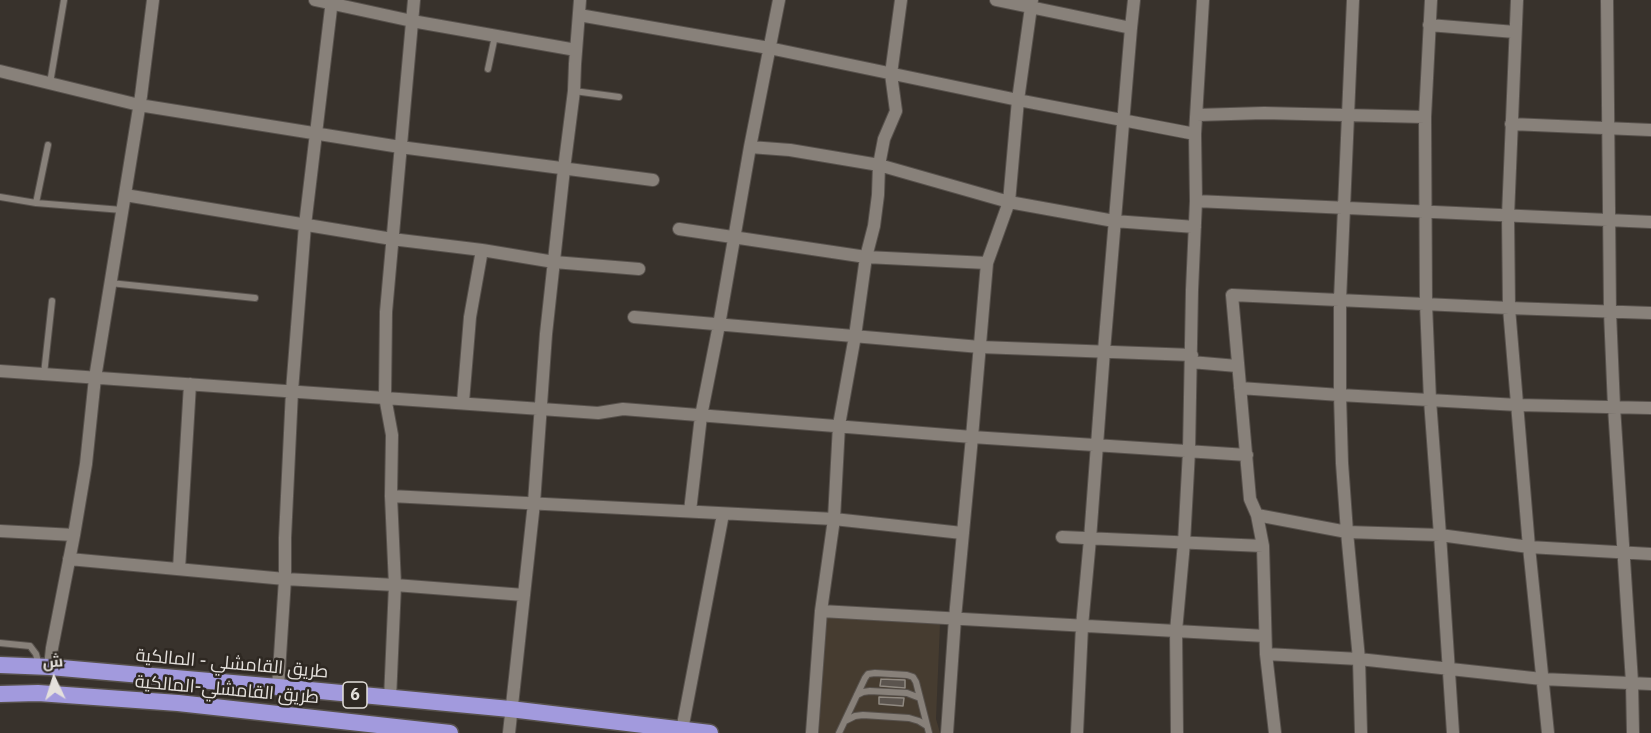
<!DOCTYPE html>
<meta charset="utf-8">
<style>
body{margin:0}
#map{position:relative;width:1651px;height:733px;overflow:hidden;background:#38322c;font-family:"IBM Plex Sans",Cairo,sans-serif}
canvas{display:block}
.north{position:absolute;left:24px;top:649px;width:60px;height:60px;-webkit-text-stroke:4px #2e2822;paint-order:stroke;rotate:356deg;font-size:16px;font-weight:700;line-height:24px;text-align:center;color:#e4e0dc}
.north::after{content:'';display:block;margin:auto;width:21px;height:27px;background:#e4e0dc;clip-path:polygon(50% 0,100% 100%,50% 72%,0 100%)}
</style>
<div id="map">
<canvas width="1651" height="733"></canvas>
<div class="north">ش</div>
</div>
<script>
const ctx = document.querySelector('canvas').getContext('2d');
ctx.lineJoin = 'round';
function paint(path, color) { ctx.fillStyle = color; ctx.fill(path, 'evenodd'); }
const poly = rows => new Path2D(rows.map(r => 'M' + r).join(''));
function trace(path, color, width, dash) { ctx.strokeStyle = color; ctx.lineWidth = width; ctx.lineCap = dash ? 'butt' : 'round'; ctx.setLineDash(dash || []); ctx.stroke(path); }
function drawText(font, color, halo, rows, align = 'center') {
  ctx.font = font + ' "IBM Plex Sans",Cairo,sans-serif'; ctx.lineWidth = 5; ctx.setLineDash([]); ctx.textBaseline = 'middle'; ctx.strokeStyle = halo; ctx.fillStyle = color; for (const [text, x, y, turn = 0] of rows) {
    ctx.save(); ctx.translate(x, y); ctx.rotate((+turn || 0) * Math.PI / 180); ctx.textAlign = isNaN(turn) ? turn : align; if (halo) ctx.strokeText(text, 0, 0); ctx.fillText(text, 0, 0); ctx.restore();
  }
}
paint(poly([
 [826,617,940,624,936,719,940,733,819,733]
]), '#463c30');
const building = poly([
 [881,679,905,680,905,688,880,686,881,679],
 [879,697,904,698,903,706,879,704,879,697]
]);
paint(building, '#5b544e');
trace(building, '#908981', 1.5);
const service = poly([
 [488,69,495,36],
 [50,83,64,0],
 [574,91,619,97],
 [0,197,36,203,122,210],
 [36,203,48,145],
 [110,283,255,298],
 [44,374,52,301],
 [0,643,30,646,36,654,39,666],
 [857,695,863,692,870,691,907,693,920,698],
 [845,721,855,716,863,715,909,718,919,721,927,726],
 [839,733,865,678,868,674,875,673,907,675,913,677,916,682,929,733]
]);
const minor = poly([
 [315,0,412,21,576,50],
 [996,0,1131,28],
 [1353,0,1340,300,1340,395,1342,463,1347,532,1359,659,1361,733],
 [1431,0,1425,117,1426,304,1430,400,1440,535,1453,733],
 [1517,0,1508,216,1509,308,1529,547,1548,733],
 [1607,0,1610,312,1614,407,1632,682,1633,733],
 [579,15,769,48,1018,100,1195,134],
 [1429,25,1515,32],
 [0,71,139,105,400,147,653,180],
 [1197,115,1264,113,1425,117],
 [1511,124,1651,130],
 [750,147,790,150,879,165,1009,202,1114,221,1195,227],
 [125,195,392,239,482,250,554,262,639,269],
 [1196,201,1651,222],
 [679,229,866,257,987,263],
 [634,317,980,347,1192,355],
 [1191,362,1237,366],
 [0,371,598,413,623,409,972,437,1247,455],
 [1240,388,1340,395,1518,405,1651,408],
 [463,402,470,317,482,250],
 [391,496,834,519,962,533],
 [690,511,701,416,719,325,750,147,779,0],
 [1257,515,1347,532,1440,535,1529,547,1651,554],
 [0,531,74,535],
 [1062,537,1263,546],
 [69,559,285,579,395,585,524,595],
 [179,569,190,384],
 [821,611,1265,636],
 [1266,654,1359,659,1542,679,1651,684],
 [50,667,52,648,74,535,86,464,95,378,141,96,153,0],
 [278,687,285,579,285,538,292,391,305,225,332,0],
 [390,699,395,585,391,496,392,435,385,397,386,312,414,0],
 [682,730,723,514],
 [509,733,534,503,546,334,564,169,574,91,575,64,580,0],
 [812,733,821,611,834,519,839,425,855,336,866,257,874,226,878,195,879,165,884,139,896,111,891,74,901,0],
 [947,733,955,618,972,437,987,263,1009,202,1018,100,1032,0],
 [1077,733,1082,626,1090,539,1104,351,1131,28,1134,0],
 [1177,733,1176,631,1184,543,1189,451,1192,290,1196,201,1195,134,1203,0],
 [1275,733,1266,654,1263,546,1257,515,1250,499,1232,295,1509,308,1651,313]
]);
const trunk = poly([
 [0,665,50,667,278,687,510,709,710,733],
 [0,694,38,693,178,703,450,733]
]);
trace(service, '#57514c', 8);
trace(minor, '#57514c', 14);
trace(trunk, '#57514c', 19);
trace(service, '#88817a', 6);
trace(minor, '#88817a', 12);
trace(trunk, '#a29add', 16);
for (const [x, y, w] of [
 [355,695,24]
]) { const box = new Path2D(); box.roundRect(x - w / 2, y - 13, w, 26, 4.5); ctx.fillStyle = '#2e2822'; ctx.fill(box); trace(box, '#e4e0dc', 1.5); }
drawText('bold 16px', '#e4e0dc', null, [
 ["6",355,695]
]);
drawText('18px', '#e4e0dc', '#2e2822', [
 ["طريق القامشلي - المالكية",232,664,5],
 ["طريق القامشلي-المالكية",227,690,5]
]);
</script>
